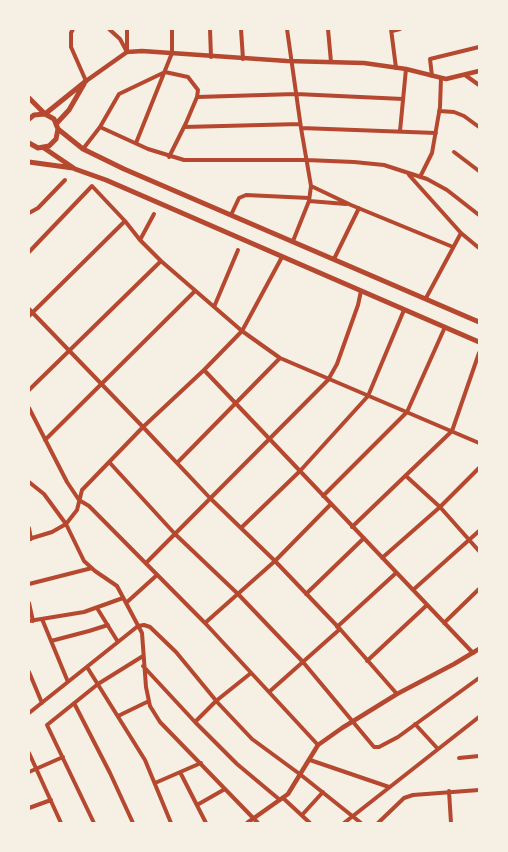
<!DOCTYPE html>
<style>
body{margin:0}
#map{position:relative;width:508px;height:852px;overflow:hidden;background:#f6efe4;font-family:"IBM Plex Serif",serif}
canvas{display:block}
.frame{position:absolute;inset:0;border:30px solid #f6efe4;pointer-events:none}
</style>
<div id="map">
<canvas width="508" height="852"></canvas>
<div class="frame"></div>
</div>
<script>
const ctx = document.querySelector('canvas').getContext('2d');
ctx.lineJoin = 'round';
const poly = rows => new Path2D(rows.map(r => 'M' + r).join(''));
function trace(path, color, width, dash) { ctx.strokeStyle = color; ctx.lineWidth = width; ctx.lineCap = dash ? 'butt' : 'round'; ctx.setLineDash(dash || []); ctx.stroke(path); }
trace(poly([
 [73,29,71,33,71,47,86,81],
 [109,29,120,39,127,52,127,29],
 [210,29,211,57],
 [241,29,243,59],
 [287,29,301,128,311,186,309,201,293,241],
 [328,29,331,62],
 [391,29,396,68],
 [392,31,400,29],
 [465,75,479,85],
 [432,76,430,59,479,47],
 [197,97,296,94,403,99],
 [439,111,454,112,464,116,479,127],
 [100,127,148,149,184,160,306,160,354,162,384,165,427,179,447,190,479,215],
 [184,127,300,124],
 [301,128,436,133],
 [400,131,406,69],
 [136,143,172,53,172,29],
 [83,149,100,127,119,94,165,72,188,77,198,90,197,97,186,123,169,157],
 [454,152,479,171],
 [409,175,461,233,479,248],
 [420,177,432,153,440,107,441,78],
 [311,186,351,205,453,247],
 [309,201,346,204],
 [29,213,38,208,65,180],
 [231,215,239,198,246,195,309,198],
 [140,240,154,214],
 [29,252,92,186,125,221,140,240,161,261,242,331,280,358,479,443],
 [334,259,359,208],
 [426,298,461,233],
 [214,307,238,250],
 [29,309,143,427,210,498,275,561,340,629,397,694],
 [29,316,125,221],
 [204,370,473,653],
 [29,390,161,261],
 [29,408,67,482,79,500,89,506,205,623,318,745],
 [45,440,195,291],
 [110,463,175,534,238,594,303,662,374,747,379,747,398,737,479,678],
 [177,463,280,358],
 [406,476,440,507,479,551],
 [29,482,44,494,66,524,84,561,95,571,117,586,142,633,146,687,150,706,160,722,258,823],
 [323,496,407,412,445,327],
 [352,527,452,431,479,353],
 [29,528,31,539],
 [241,528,300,471,368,396,404,310],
 [29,539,52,532,66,524,77,510,82,490,143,427,204,370,242,331,282,257],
 [382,558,440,507,479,468],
 [146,563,328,380,337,364,358,305,361,291],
 [29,584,92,568],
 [413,590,479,531],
 [306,594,364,538],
 [29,603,33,621],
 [126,603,157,575],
 [97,608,118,642],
 [42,619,68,682],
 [29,621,84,612,123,598],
 [205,623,275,561,331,504],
 [444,623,479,589],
 [337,627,396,573],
 [51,641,89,631,108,625],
 [367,661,427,605],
 [143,666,195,722,237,764,280,800],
 [87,667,145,760,171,823],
 [29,672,42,703],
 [269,692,340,629],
 [74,703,110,773,133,823],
 [29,713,138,626,144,625,150,627,176,652,218,703,252,739,301,775,361,823],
 [118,716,149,701],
 [195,722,216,701,251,673],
 [415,724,438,749],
 [29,753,61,823],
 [459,758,479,756],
 [310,760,389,787],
 [29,772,63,757],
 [180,772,206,823],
 [155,783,201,763],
 [449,791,451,823],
 [283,798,310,823],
 [197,805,225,789],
 [29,808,51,800],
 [302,815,323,792],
 [94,823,47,725,98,684,143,656],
 [344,823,479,717],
 [378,823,404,798,413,795,479,790]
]), '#b5482f', 4);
trace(poly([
 [86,81,127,52,142,51,287,61,364,63,406,69,446,79,479,71],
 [247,823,288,794,318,745,342,728,397,694,454,664,479,649]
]), '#b5482f', 4.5);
trace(poly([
 [29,98,45,114,86,81],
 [29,119,34,115,45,114,54,119,58,129,56,139,49,146,38,148,29,143],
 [56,124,69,110,84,84],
 [58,129,83,149,124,169,479,322],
 [44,148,75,169,106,180,479,342],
 [29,162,73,168]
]), '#b5482f', 5);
</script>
